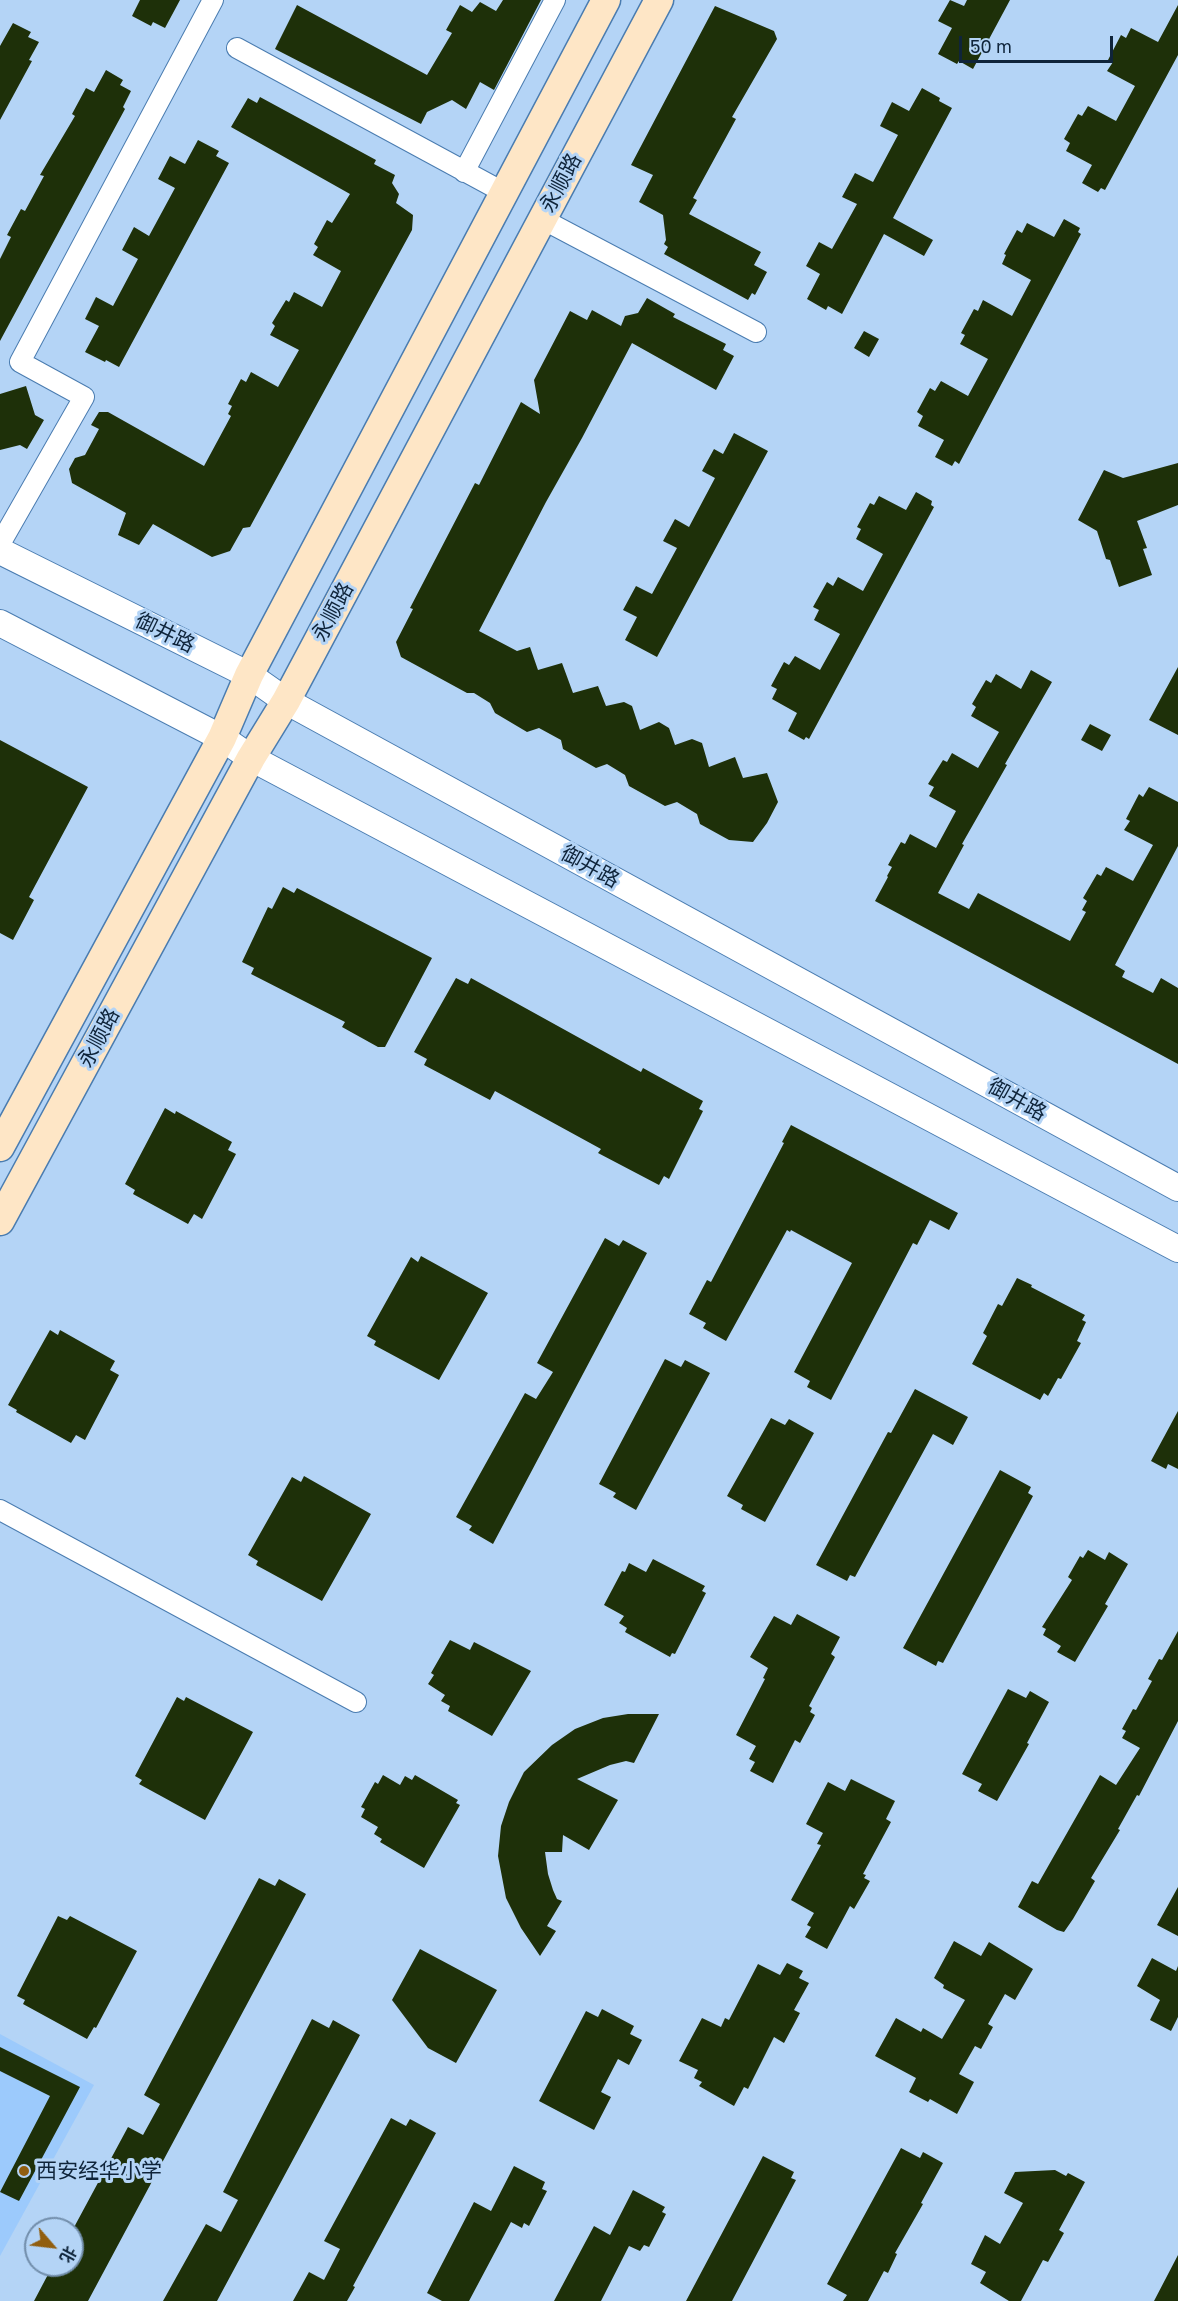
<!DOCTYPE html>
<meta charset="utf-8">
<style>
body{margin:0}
#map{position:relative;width:1178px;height:2301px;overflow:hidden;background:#b4d4f6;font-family:"Golos Text","Noto Sans SC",sans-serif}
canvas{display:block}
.north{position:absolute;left:24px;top:2217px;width:60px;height:60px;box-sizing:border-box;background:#b4d4f6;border:2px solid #728eab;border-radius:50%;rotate:118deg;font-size:16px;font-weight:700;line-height:24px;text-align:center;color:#0f243a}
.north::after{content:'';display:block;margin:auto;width:21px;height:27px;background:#915e0f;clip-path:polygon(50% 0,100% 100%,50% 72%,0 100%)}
.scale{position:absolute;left:959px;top:36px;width:154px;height:27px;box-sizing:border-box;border:3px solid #0f243a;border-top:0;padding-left:8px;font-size:18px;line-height:21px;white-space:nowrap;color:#0f243a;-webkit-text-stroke:4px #b4d4f6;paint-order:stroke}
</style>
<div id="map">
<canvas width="1178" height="2301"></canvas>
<div class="north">北</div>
<div class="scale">50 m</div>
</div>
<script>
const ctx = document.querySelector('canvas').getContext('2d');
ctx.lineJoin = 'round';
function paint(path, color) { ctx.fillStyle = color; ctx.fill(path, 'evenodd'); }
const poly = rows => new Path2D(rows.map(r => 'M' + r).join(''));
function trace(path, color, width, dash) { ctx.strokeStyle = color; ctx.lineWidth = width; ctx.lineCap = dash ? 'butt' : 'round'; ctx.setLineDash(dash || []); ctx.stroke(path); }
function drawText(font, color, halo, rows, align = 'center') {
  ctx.font = font + ' "Golos Text","Noto Sans SC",sans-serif'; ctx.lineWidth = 6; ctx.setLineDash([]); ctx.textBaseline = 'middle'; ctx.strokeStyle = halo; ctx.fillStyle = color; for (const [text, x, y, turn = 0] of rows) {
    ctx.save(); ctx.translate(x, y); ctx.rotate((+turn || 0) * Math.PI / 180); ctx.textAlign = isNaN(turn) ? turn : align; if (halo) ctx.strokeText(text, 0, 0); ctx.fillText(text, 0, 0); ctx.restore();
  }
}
paint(poly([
 [0,2034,94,2085,0,2256]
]), '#9ccafc');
paint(poly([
 [140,0,180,0,165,28,153,22,151,26,132,16],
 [503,0,541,0,494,90,480,82,466,109,452,100,427,112,421,124,275,49,297,5,427,75,452,33,446,30,460,5,472,12,480,2,496,11],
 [950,0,964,6,967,0,1010,0,973,69,959,61,957,64,938,54,952,28,938,21],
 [1178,5,1178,55,1105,190,1101,188,1098,192,1082,183,1092,165,1066,151,1070,143,1064,139,1078,114,1082,116,1088,106,1116,121,1135,86,1107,71,1113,62,1108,60,1121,35,1126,38,1131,28,1158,42],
 [715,6,774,31,777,39,732,117,736,119,693,198,697,200,689,214,761,252,754,265,767,272,755,295,752,293,748,300,664,254,668,247,664,244,666,240,663,215,639,202,653,175,631,165],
 [13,23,31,32,28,37,39,42,29,60,32,61,0,120,0,46],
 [106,70,123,80,120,85,131,91,123,107,125,109,0,341,0,259,11,237,7,235,21,209,25,211,44,176,40,175,75,116,72,114,86,88,94,92],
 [922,88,940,98,939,101,952,108,893,218,933,240,924,256,884,234,842,314,828,306,826,310,807,299,820,274,806,266,819,242,832,249,857,204,842,197,855,173,873,182,898,135,880,126,892,102,909,111],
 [260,97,376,160,374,164,395,175,392,183,399,194,396,203,413,215,412,230,250,527,243,528,230,551,212,557,153,524,139,545,118,535,126,513,72,483,69,469,75,458,85,455,99,429,91,425,99,412,108,412,204,466,231,416,228,414,232,406,228,404,241,379,246,382,251,372,278,387,299,350,270,335,275,326,272,323,286,300,289,302,294,292,322,307,341,271,313,255,318,247,314,244,327,220,332,223,350,194,231,127,248,98,257,103],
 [198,140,219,151,216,156,229,163,119,367,106,360,105,362,85,352,99,326,85,319,96,297,113,306,138,259,122,250,134,227,149,236,175,188,158,179,170,156,185,164],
 [1064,219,1080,228,1078,232,1081,234,959,464,955,461,952,466,935,457,944,440,918,426,923,416,917,412,930,388,935,391,941,381,968,396,988,359,960,344,965,335,961,333,974,309,978,311,983,300,1012,316,1031,280,1002,264,1006,255,1004,254,1017,230,1022,233,1027,223,1054,237],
 [647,298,675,314,673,317,726,344,723,350,734,356,716,390,632,343,582,438,546,502,479,631,517,651,530,647,538,670,562,663,573,693,598,686,606,706,624,702,632,706,640,730,659,722,669,728,675,745,692,739,702,743,709,767,735,757,743,778,767,773,778,802,767,823,753,842,729,840,700,824,697,814,677,802,665,806,629,786,625,775,607,764,596,768,563,749,561,740,539,728,527,732,495,713,490,703,474,693,467,693,401,657,396,642,413,609,410,608,475,483,479,485,521,402,540,414,534,380,570,311,587,320,592,310,621,326,625,316,638,313],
 [864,331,879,339,869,357,854,348],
 [26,386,35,415,44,420,27,449,20,445,0,450,0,394],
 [734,433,768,451,657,657,625,640,637,617,623,610,636,586,652,594,677,548,663,541,675,519,689,527,715,478,702,471,714,449,723,454],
 [1178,463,1178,505,1137,521,1147,548,1143,549,1152,575,1119,587,1110,560,1106,559,1097,531,1078,520,1104,470,1123,478],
 [916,492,932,501,931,505,934,507,809,739,806,737,804,740,788,731,797,713,772,699,777,689,771,686,784,662,789,665,795,656,820,670,840,634,814,620,819,610,813,607,827,582,833,586,838,577,863,591,883,554,856,539,861,529,857,527,870,503,874,505,879,496,906,510],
 [1178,667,1178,735,1149,720],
 [1031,670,1052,682,1005,764,1007,765,962,844,964,845,938,893,969,909,978,893,1070,941,1086,912,1082,910,1087,901,1083,898,1097,874,1101,876,1106,867,1133,881,1153,845,1124,830,1130,821,1126,819,1139,794,1143,797,1149,787,1178,802,1178,846,1115,965,1125,971,1122,977,1153,993,1161,978,1178,988,1178,1064,875,901,888,877,887,876,892,867,888,865,901,842,905,844,910,834,936,848,956,811,929,796,934,787,928,784,943,760,947,762,952,753,978,768,999,732,971,716,976,707,972,704,986,680,991,683,996,674,1021,689],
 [1090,724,1111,735,1102,751,1081,740],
 [0,740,88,787,29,897,34,900,13,940,0,933],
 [283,887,294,893,297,888,432,958,385,1047,378,1047,342,1027,345,1022,251,974,254,968,242,962,268,907,272,909],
 [456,978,468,984,471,978,641,1072,643,1068,703,1101,699,1109,703,1111,669,1179,664,1176,659,1185,598,1153,601,1149,495,1091,490,1100,424,1065,427,1059,414,1052],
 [165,1108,175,1114,176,1111,232,1142,228,1150,236,1154,202,1219,194,1214,188,1224,133,1194,135,1190,125,1184],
 [791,1125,958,1213,949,1230,930,1220,917,1245,913,1243,831,1400,807,1387,810,1381,794,1372,852,1263,791,1230,790,1232,787,1230,726,1341,703,1328,706,1323,689,1314,707,1280,711,1282,784,1143,782,1142],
 [605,1238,619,1246,623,1240,647,1253,493,1544,469,1530,472,1526,456,1517,525,1393,536,1399,553,1372,537,1363],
 [421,1256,488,1293,439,1380,374,1345,376,1341,367,1336,411,1257,418,1262],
 [1017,1278,1032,1285,1031,1287,1085,1315,1082,1320,1086,1322,1077,1341,1081,1343,1061,1379,1058,1378,1048,1396,1044,1393,1040,1400,972,1364,987,1336,983,1333,998,1304,1002,1306],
 [50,1330,58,1335,60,1330,115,1361,110,1370,119,1375,85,1440,76,1435,71,1443,16,1412,17,1410,8,1405],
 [665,1359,681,1367,685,1360,710,1373,636,1510,613,1497,616,1493,599,1484],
 [915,1389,968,1417,953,1445,933,1434,855,1577,850,1575,847,1581,816,1565,888,1432,891,1433],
 [1178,1411,1178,1469,1168,1464,1166,1469,1151,1461],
 [771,1418,785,1425,789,1419,814,1433,765,1522,741,1509,743,1505,727,1496],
 [1000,1470,1031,1487,1028,1493,1033,1496,943,1663,938,1661,936,1666,903,1648],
 [304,1476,371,1514,322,1601,256,1565,258,1561,248,1555,292,1477,301,1482],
 [1088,1550,1105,1560,1109,1552,1128,1564,1105,1604,1108,1606,1075,1662,1057,1652,1061,1646,1043,1635,1046,1629,1042,1627,1072,1580,1068,1577,1080,1556,1083,1558],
 [653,1559,705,1586,702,1591,706,1593,675,1654,672,1653,670,1657,625,1632,627,1628,619,1623,624,1616,604,1605,622,1571,625,1572,629,1563,646,1572],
 [797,1614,840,1637,831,1654,835,1657,809,1706,812,1708,810,1712,815,1715,800,1743,795,1740,773,1783,750,1771,755,1762,749,1759,756,1746,736,1735,765,1679,763,1678,768,1668,750,1657,774,1616,791,1625],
 [1178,1631,1178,1721,1139,1796,1137,1795,1118,1829,1120,1830,1091,1878,1095,1881,1073,1919,1064,1932,1057,1930,1018,1907,1032,1881,1038,1884,1100,1775,1116,1785,1140,1748,1122,1738,1126,1731,1122,1729,1133,1709,1136,1710,1152,1681,1148,1679,1159,1659,1162,1660],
 [450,1640,470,1650,474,1642,531,1671,492,1736,448,1711,450,1706,441,1701,445,1695,428,1684,434,1675,431,1673],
 [1008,1689,1026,1698,1030,1691,1049,1702,1027,1743,1029,1744,997,1801,978,1791,982,1784,962,1774],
 [177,1697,184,1701,186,1697,253,1732,205,1820,139,1784,142,1780,135,1776],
 [628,1714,659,1714,634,1763,626,1761,610,1765,577,1779,618,1800,589,1850,563,1835,562,1852,545,1852,548,1874,553,1890,557,1899,562,1901,547,1926,556,1931,540,1956,521,1928,506,1898,498,1856,501,1826,509,1802,524,1772,552,1745,575,1729,603,1718],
 [383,1775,400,1785,405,1776,412,1780,415,1775,458,1800,456,1803,460,1805,424,1868,380,1842,382,1839,374,1834,378,1827,361,1817,365,1809,361,1807,375,1782,378,1784],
 [851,1779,895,1801,886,1819,891,1822,863,1874,866,1875,864,1878,870,1881,854,1909,850,1906,827,1949,805,1937,811,1927,807,1925,814,1913,791,1900,821,1845,817,1844,823,1833,806,1824,828,1782,845,1791],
 [259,1878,275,1886,279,1879,306,1894,88,2301,34,2301,53,2265,72,2265,72,2231,128,2127,143,2135,160,2104,144,2095],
 [1178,1887,1178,1936,1157,1925],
 [58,1916,67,1920,70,1916,137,1951,96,2028,94,2027,87,2039,23,2004,25,2000,17,1996],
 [954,1941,981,1956,989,1942,1033,1969,1015,2000,1005,1994,988,2024,993,2027,981,2049,975,2046,959,2074,974,2082,957,2114,930,2099,928,2102,909,2092,916,2078,875,2056,896,2018,921,2032,923,2028,942,2039,965,2000,943,1988,944,1985,934,1978],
 [420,1949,497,1990,456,2063,428,2048,392,2000],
 [1152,1958,1176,1971,1178,1966,1178,2017,1171,2031,1150,2020,1160,2000,1137,1986],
 [787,1963,803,1971,799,1978,809,1983,794,2010,800,2013,784,2043,774,2037,748,2089,744,2087,734,2106,699,2086,702,2082,694,2078,698,2070,679,2061,702,2018,721,2027,725,2018,729,2020,758,1964,780,1975],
 [602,2009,634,2026,630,2034,642,2040,629,2065,618,2059,601,2092,611,2097,594,2130,539,2101,586,2011,598,2017],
 [312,2019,329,2028,333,2020,360,2035,217,2301,163,2301,206,2224,221,2232,238,2200,223,2192],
 [0,2047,80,2087,19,2201,0,2192,50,2096,0,2071],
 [391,2118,406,2126,410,2119,436,2133,353,2286,355,2287,347,2301,293,2301,309,2272,324,2280,340,2249,324,2241],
 [901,2148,920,2158,923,2152,943,2163,921,2203,923,2204,895,2253,897,2254,888,2273,884,2271,868,2301,843,2301,847,2295,827,2284],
 [763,2156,794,2172,791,2178,796,2180,732,2301,686,2301],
 [514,2166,545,2182,542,2189,547,2191,529,2226,524,2223,522,2228,511,2222,469,2301,442,2301,427,2293,474,2202,491,2211],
 [1055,2170,1066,2176,1068,2173,1085,2182,1059,2230,1064,2233,1048,2262,1043,2260,1021,2301,1009,2301,980,2283,986,2272,971,2264,985,2235,1000,2244,1023,2203,1004,2193,1015,2172],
 [633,2190,665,2207,662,2212,666,2214,649,2247,644,2245,640,2251,629,2246,601,2301,554,2301,594,2226,610,2235],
 [1178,2255,1178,2301,1154,2301]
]), '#1e3009');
const minor = poly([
 [237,48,503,192],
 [464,172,555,0],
 [542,219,756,332],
 [0,544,84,397,20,362,213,0],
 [0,1510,356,1702]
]);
const tertiary = poly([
 [0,551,249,675,286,701,1178,1188],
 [0,623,222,738,251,758,1178,1249]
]);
const secondary = poly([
 [0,1147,222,738,249,675,606,0],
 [0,1221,251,758,286,701,659,0]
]);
trace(minor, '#4a7cb0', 22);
trace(tertiary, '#4a7cb0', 28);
trace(secondary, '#4a7cb0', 31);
trace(minor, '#fff', 20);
trace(tertiary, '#fff', 26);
trace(secondary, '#fee6c6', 28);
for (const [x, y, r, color] of [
 [24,2171,6,"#915e0f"]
]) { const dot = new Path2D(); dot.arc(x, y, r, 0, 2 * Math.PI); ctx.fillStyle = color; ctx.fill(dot); trace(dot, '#b4d4f6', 2); }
drawText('21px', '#0f243a', '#b4d4f6', [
 ["永顺路",561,183,-62],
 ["永顺路",333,612,-62],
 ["御井路",165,633,26],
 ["御井路",590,867,29],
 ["永顺路",99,1038,-62],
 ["御井路",1017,1100,29]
]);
drawText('21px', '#0f243a', '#b4d4f6', [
 ["西安经华小学",36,2171]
], 'left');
</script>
